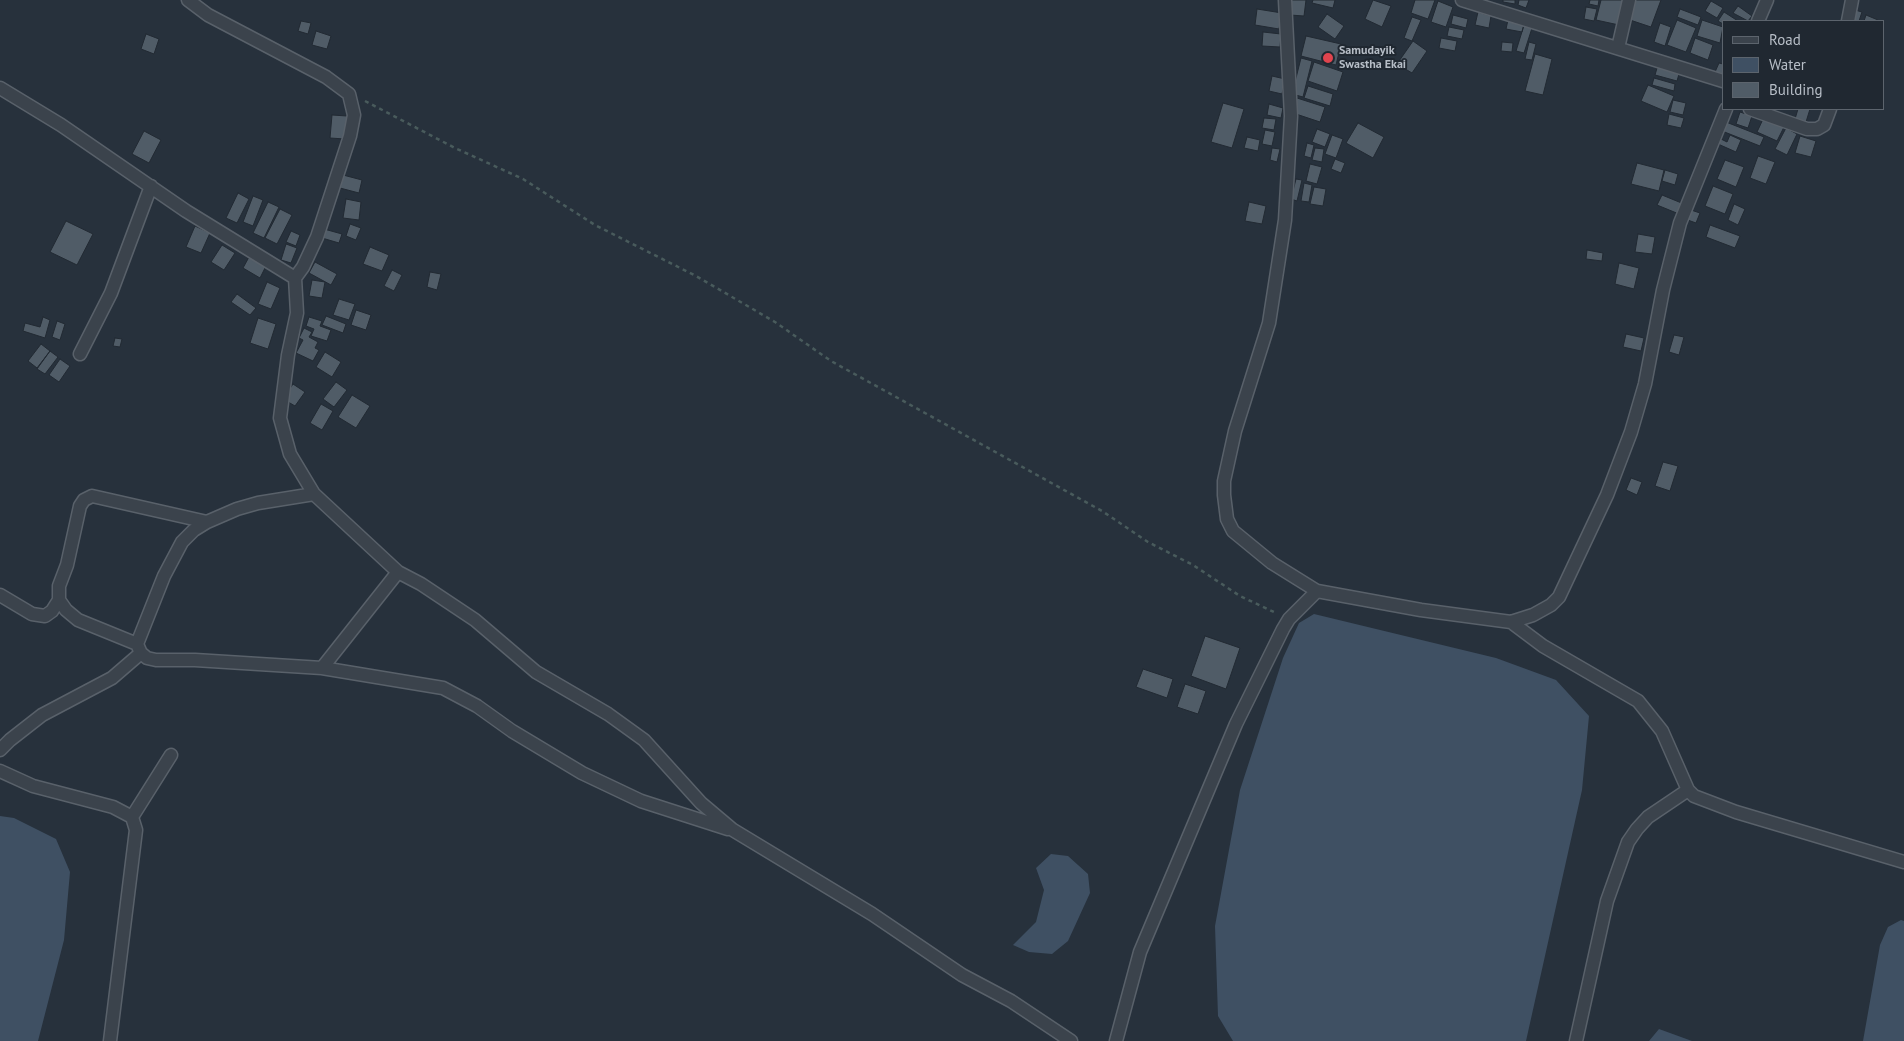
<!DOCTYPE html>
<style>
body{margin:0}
#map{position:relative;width:1904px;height:1041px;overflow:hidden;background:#27313c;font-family:"PT Sans",sans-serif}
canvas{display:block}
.legend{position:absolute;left:1722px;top:20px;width:162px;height:90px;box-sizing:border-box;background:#202831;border:1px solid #5c646d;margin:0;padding:6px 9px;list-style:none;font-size:15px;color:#b7bec7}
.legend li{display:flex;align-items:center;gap:10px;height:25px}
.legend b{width:25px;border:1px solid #5c646d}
</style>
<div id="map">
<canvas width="1904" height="1041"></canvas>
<ul class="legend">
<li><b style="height:6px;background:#3b434c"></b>Road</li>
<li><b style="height:14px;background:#3f5063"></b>Water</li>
<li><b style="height:14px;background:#505c67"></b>Building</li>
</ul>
</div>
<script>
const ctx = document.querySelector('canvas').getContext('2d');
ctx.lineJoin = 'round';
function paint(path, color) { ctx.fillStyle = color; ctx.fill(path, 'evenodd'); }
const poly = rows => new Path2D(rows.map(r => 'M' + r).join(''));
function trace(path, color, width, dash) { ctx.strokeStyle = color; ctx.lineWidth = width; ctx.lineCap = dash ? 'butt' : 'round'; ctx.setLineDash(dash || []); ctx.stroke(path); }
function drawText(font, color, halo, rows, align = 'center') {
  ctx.font = font + ' "PT Sans",sans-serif'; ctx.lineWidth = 4; ctx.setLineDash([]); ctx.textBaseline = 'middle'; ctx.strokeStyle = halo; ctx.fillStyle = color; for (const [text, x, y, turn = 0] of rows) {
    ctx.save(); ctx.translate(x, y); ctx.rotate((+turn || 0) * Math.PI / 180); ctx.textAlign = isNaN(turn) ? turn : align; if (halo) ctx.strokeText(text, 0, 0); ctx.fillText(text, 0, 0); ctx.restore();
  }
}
paint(poly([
 [1314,614,1496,658,1556,680,1589,716,1582,790,1526,1041,1233,1041,1218,1016,1215,926,1240,790,1283,658,1299,623],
 [0,816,14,818,56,839,70,872,64,940,38,1041,0,1041],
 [1051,854,1068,856,1088,874,1090,893,1068,941,1052,954,1029,952,1013,945,1036,922,1044,890,1036,868],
 [1901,920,1904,921,1904,1041,1863,1041,1880,945,1888,927],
 [1659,1029,1692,1041,1649,1041]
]), '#3f5063');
const building = poly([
 [1291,0,1306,0,1304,16,1290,15,1291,0],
 [1313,0,1335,0,1333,8,1312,3,1313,0],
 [1373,0,1391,6,1382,27,1365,19,1373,0],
 [1415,0,1435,0,1428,19,1411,13,1415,0],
 [1503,0,1515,0,1515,4,1503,2,1503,0],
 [1519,0,1529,0,1526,8,1518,5,1519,0],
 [1590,0,1599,0,1598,6,1589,4,1590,0],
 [1601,0,1625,0,1619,25,1596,20,1601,0],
 [1633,0,1661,0,1651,27,1627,19,1633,0],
 [1438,1,1453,7,1446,27,1431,22,1438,1],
 [1711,1,1723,8,1717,18,1705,11,1711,1],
 [1738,6,1752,16,1748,21,1733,13,1738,6],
 [1586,7,1597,9,1594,21,1584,19,1586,7],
 [1257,9,1282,13,1279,29,1255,25,1257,9],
 [1680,9,1701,17,1698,25,1677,17,1680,9],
 [1855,10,1862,12,1859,21,1852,21,1855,10],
 [1478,12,1491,16,1489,28,1475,25,1478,12],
 [1724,12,1738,21,1723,21,1723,24,1718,21,1724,12],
 [1327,14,1344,26,1335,39,1318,27,1327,14],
 [1453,15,1468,19,1466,28,1451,24,1453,15],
 [1866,15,1878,20,1878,21,1864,21,1866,15],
 [1412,17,1421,20,1412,41,1404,38,1412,17],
 [1508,20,1524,24,1522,32,1506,29,1508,20],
 [1677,20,1696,28,1686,52,1667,45,1677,20],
 [1702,20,1723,27,1720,43,1697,36,1702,20],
 [301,21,311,23,308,34,298,31,301,21],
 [1525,22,1533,25,1524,53,1516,51,1525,22],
 [1660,23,1671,27,1665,46,1654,42,1660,23],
 [1449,27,1464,30,1462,39,1447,36,1449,27],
 [316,31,331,36,327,49,312,45,316,31],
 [1263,32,1281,34,1280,47,1262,46,1263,32],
 [146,34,159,39,154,54,141,49,146,34],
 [1306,36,1341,44,1336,65,1301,56,1306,36],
 [1441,38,1457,41,1455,51,1439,48,1441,38],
 [1695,38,1713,45,1708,60,1690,53,1695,38],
 [1413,41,1427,51,1412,73,1397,64,1413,41],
 [1502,42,1513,43,1512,52,1501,51,1502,42],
 [1529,42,1536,44,1532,60,1525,59,1529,42],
 [1535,54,1552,59,1543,95,1525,91,1535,54],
 [1301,58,1312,61,1303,97,1292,94,1301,58],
 [1659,61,1681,67,1677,81,1655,75,1659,61],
 [1314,62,1343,72,1337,91,1308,81,1314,62],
 [1719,63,1723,64,1723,74,1715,72,1719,63],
 [1272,76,1285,79,1282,94,1269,91,1272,76],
 [1654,78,1675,84,1674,91,1652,85,1654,78],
 [1648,85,1674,96,1667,112,1641,101,1648,85],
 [1308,86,1333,94,1330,106,1304,98,1308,86],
 [1297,98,1325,107,1320,122,1293,113,1297,98],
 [1673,100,1686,103,1683,115,1670,112,1673,100],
 [1223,103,1244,109,1232,148,1211,142,1223,103],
 [1269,104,1283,108,1281,118,1267,115,1269,104],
 [1798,109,1810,109,1806,122,1795,119,1798,109],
 [1740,112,1752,116,1748,128,1736,124,1740,112],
 [1669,114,1684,118,1681,128,1667,125,1669,114],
 [332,115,347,116,345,139,330,138,332,115],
 [1764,117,1784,127,1777,141,1757,132,1764,117],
 [1264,118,1276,119,1274,130,1262,128,1264,118],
 [1726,122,1764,137,1760,146,1722,131,1726,122],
 [1358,123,1384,137,1373,158,1346,143,1358,123],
 [1786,128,1797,134,1787,155,1775,149,1786,128],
 [1317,129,1330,134,1325,147,1312,142,1317,129],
 [1265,130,1275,132,1272,146,1262,144,1265,130],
 [144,131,161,140,149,163,132,154,144,131],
 [1332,135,1343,139,1336,158,1325,154,1332,135],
 [1730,135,1741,140,1736,152,1718,144,1721,139,1727,142,1730,135],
 [1800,136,1816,141,1811,157,1795,153,1800,136],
 [1247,137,1260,140,1258,151,1244,148,1247,137],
 [1307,143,1314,145,1311,158,1304,156,1307,143],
 [1272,148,1280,149,1277,162,1270,160,1272,148],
 [1315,148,1324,149,1322,162,1312,160,1315,148],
 [1758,156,1775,162,1766,184,1750,178,1758,156],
 [1335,159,1345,163,1341,173,1331,169,1335,159],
 [1725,160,1744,167,1736,187,1717,179,1725,160],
 [1637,163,1664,170,1659,191,1631,184,1637,163],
 [1310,164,1322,167,1317,184,1306,181,1310,164],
 [1665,170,1678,174,1675,185,1662,181,1665,170],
 [343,175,362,180,359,193,340,188,343,175],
 [1296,179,1302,180,1297,201,1291,199,1296,179],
 [1304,183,1312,185,1309,202,1301,201,1304,183],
 [1713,186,1733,194,1725,214,1705,206,1713,186],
 [1314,187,1326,189,1323,206,1310,204,1314,187],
 [238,193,249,199,237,223,226,218,238,193],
 [1662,195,1684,204,1679,214,1657,205,1662,195],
 [253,196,263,200,253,226,243,222,253,196],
 [346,199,361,202,359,220,343,218,346,199],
 [268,202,279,207,264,238,253,233,268,202],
 [1249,202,1266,206,1262,224,1245,221,1249,202],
 [1734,204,1745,209,1738,225,1728,220,1734,204],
 [280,209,292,215,277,244,265,238,280,209],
 [1688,209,1700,213,1696,223,1685,219,1688,209],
 [66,221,93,234,77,265,50,252,66,221],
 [350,224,361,228,356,240,346,236,350,224],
 [1710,225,1740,236,1735,248,1706,237,1710,225],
 [195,226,210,233,201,253,186,247,195,226],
 [324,229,342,234,339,243,322,238,324,229],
 [291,231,300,235,296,246,286,242,291,231],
 [1638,234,1655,237,1652,254,1635,252,1638,234],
 [286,244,297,248,291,263,281,260,286,244],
 [222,245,235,253,224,270,211,262,222,245],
 [370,247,389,255,382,271,363,264,370,247],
 [1587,250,1603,253,1602,261,1586,259,1587,250],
 [249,257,266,266,260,278,243,268,249,257],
 [315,262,337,274,331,285,309,273,315,262],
 [1619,263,1639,268,1634,289,1615,284,1619,263],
 [392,270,402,275,394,291,384,286,392,270],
 [430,272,441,274,437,290,427,287,430,272],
 [312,280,325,282,322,298,309,296,312,280],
 [267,282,280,288,271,309,258,304,267,282],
 [237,294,256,308,250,315,231,302,237,294],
 [339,299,355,304,349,320,333,315,339,299],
 [356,310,371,315,366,330,351,325,356,310],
 [326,316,346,324,343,333,322,325,326,316],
 [43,317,50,320,45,338,23,331,25,323,40,327,43,317],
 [309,317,322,321,320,326,331,330,327,341,311,336,314,329,306,326,309,317],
 [258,318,276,324,268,349,250,343,258,318],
 [57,321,65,324,60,340,52,337,57,321],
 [304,328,312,332,309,337,318,342,315,348,319,350,313,361,296,353,303,340,299,338,304,328],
 [1626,334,1644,338,1641,351,1623,347,1626,334],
 [1674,335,1684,337,1679,355,1669,352,1674,335],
 [115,338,122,339,120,347,113,346,115,338],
 [41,344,50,351,37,368,28,361,41,344],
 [50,351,58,357,45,374,37,369,50,351],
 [325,352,341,362,332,377,316,367,325,352],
 [60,359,70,366,59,382,49,375,60,359],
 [336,382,347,390,334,407,323,399,336,382],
 [293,384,305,392,295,406,283,399,293,384],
 [352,395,370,406,356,428,338,417,352,395],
 [321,404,333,411,322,430,310,423,321,404],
 [1663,462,1678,466,1670,491,1655,486,1663,462],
 [1631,478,1642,482,1637,495,1626,490,1631,478],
 [1205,636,1240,648,1226,689,1191,676,1205,636],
 [1143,669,1173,679,1167,698,1136,687,1143,669],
 [1185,684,1206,691,1198,714,1177,707,1185,684]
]);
paint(building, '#505c67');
trace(building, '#222a33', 1);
const street = poly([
 [188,0,208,15,326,77,349,94,354,115,350,136,317,237,303,267,295,278],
 [1285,0,1291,116,1285,220,1269,323,1235,431,1224,481,1224,495,1227,519,1233,531,1272,563,1317,591],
 [1462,0,1723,81],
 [1758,21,1767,0],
 [1848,21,1852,0],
 [1618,48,1629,0],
 [0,88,61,125,186,211,295,278,297,313,288,355,280,418,290,454,314,494,398,572,421,584,475,620,536,672,608,714,644,740,701,803,733,830,872,914,962,975,1011,1001,1071,1041],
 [1750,109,1807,129,1817,129,1824,125,1830,109],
 [80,354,111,293,151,186],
 [0,595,32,614,45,616,52,611,59,600,59,586,67,565,80,506,84,500,92,496,207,522],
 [59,600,66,610,78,620,137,644,140,651],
 [1511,622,1543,646,1638,701,1662,731,1688,790,1694,796,1736,812,1904,862],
 [137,644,164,576,182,542,194,530,207,522,237,509,258,503,314,494],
 [322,668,398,572],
 [0,750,10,740,42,715,112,678,141,653,147,658,156,660,195,660,322,668,443,688,477,706,512,731,582,773,641,801,728,829],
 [0,771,33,786,113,807,132,817],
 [110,1041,136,830,132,817,171,755],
 [1116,1041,1140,952,1236,724,1283,629,1289,619,1317,591,1421,610,1511,622,1533,615,1551,605,1559,597,1607,495,1631,432,1645,384,1663,290,1680,223,1726,109],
 [1576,1041,1607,901,1628,842,1637,829,1648,817,1688,790]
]);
trace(street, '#59616a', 15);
trace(poly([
 [365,101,455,148,523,179,595,225,696,276,775,322,831,361,1102,511,1148,542,1193,565,1240,596,1276,613]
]), '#495b5c', 2.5, [4, 4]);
trace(street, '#3b434c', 12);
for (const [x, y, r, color] of [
 [1328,58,6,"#e0444e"]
]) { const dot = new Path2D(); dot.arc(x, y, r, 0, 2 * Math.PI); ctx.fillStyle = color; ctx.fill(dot); trace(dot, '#202831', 2); }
drawText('bold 12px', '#b7bec7', '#202831', [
 ["Samudayik",1339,51],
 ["Swastha Ekai",1339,65]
], 'left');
</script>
